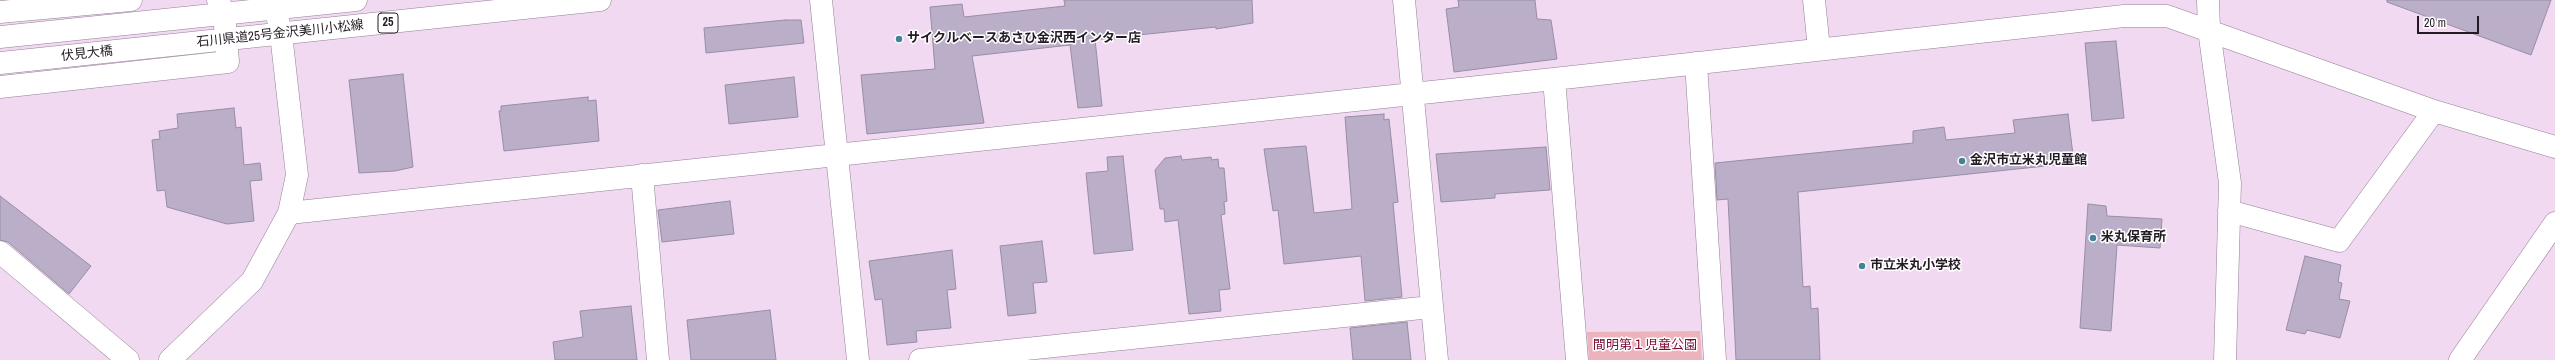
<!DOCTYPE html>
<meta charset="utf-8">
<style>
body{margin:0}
#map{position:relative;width:2555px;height:360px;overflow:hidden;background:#f1d9f1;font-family:"Archivo Narrow",sans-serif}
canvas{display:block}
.scale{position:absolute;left:2417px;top:16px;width:62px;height:18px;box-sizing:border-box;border:2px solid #231b23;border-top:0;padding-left:5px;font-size:12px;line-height:14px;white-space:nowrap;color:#231b23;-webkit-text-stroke:3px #fff;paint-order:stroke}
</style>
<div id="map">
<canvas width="2555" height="360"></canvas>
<div class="scale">20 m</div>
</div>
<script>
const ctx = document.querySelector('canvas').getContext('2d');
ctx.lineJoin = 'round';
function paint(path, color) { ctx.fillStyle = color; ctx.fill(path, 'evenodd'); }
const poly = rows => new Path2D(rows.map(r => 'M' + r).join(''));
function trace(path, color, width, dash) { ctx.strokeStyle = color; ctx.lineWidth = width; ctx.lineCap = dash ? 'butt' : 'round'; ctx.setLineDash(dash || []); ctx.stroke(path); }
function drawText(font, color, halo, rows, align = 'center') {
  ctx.font = font + ' "Archivo Narrow","Noto Sans JP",sans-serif'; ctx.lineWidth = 3; ctx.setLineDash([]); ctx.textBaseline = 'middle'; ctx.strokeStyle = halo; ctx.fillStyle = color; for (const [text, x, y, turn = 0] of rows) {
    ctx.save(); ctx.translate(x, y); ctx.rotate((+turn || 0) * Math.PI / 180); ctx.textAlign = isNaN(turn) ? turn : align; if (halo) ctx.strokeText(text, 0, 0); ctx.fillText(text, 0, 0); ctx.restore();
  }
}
paint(poly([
 [1700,331,1702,360,1589,360,1587,332]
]), '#edb3bd');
const building = poly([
 [1064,0,1252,0,1253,23,1216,29,1216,27,1138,35,1139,39,1095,39,1102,106,1078,108,1070,45,972,56,984,123,867,134,861,75,935,69,930,7,962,4,964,17,1065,6,1064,0],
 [1458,0,1535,0,1537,19,1551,20,1557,59,1454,72,1446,9,1459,7,1458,0],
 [2387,0,2551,0,2531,55,2387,2,2387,0],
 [785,20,801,20,804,43,706,53,704,28,785,20],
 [2116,41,2124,118,2092,121,2085,43,2116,41],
 [403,74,413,167,395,171,359,173,349,80,403,74],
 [794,77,798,117,729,124,725,85,794,77],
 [588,97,588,101,596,100,599,141,504,151,499,111,501,111,501,106,588,97],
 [234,108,236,128,241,127,244,165,260,163,262,180,250,181,254,221,227,224,167,207,165,190,157,191,152,140,160,139,159,131,178,128,177,114,234,108],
 [1384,114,1384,120,1389,119,1398,202,1393,203,1402,297,1365,301,1361,256,1284,264,1278,210,1273,211,1264,149,1306,146,1314,213,1352,209,1345,117,1384,114],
 [2068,114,2074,163,1798,192,1803,287,1810,286,1811,309,1818,308,1820,360,1736,360,1728,199,1717,200,1715,163,1913,143,1913,131,1944,127,1946,140,2015,133,2013,120,2068,114],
 [1546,147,1550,190,1495,194,1495,198,1441,202,1436,154,1546,147],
 [1123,156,1133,250,1094,254,1086,173,1108,171,1107,157,1123,156],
 [1181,156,1182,160,1211,157,1212,160,1218,159,1219,168,1224,168,1227,201,1224,202,1225,214,1221,215,1230,289,1219,290,1221,311,1189,314,1178,220,1165,222,1164,209,1160,209,1155,170,1165,158,1181,156],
 [0,196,91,266,69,294,8,242,0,240,0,196],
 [730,201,734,234,662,242,658,210,730,201],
 [2088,204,2106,206,2107,216,2162,219,2160,248,2117,245,2111,331,2080,328,2088,204],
 [1042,241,1047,282,1033,283,1036,313,1008,316,1000,246,1042,241],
 [952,250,956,289,947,290,951,328,916,331,917,342,887,345,882,299,875,300,869,261,952,250],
 [2305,256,2341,265,2338,282,2342,283,2339,299,2350,301,2340,338,2307,330,2305,334,2286,330,2305,256],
 [631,306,637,360,555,360,553,342,583,337,580,311,631,306],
 [770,310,776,360,691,360,687,320,770,310],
 [1407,322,1411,360,1353,360,1350,328,1407,322]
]);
paint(building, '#baaec9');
trace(building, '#988da7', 1);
const street = poly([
 [821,0,858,360],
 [1404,0,1437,360],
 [1814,0,1819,49],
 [2208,0,2209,30,2230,183,2225,360],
 [0,12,131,0],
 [1696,63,1715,360],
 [1554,79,1577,360],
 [0,87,228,62,224,13,218,0],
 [642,175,658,360],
 [2229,211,2339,241,2434,111],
 [289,213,1554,79,2124,16,2167,16,2434,111,2555,147],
 [0,252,128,360],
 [920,360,1431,307]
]);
const secondary = poly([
 [170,360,252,281,289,213,297,175,281,34,274,0],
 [2460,360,2555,223]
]);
const primary = poly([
 [0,37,356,0],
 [0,63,600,0]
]);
trace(street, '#947f95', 23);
trace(secondary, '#947f95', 23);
trace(primary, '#947f95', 23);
trace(street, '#fff', 22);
trace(secondary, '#fff', 22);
trace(primary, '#fff', 22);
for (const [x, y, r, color] of [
 [899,39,4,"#448397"],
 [1962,161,4,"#448397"],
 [2093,238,4,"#448397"],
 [1862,266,4,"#448397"]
]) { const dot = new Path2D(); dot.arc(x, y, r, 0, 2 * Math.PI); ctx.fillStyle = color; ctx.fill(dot); trace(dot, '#fff', 1.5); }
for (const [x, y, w] of [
 [388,23,20]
]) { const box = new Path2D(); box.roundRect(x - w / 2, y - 10, w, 20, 3); ctx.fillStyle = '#fff'; ctx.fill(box); trace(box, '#231b23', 1); }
drawText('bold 12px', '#231b23', null, [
 ["25",388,23]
]);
drawText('13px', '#231b23', '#fff', [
 ["石川県道25号金沢美川小松線",280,34,-6],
 ["伏見大橋",87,54,-6]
]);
drawText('bold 13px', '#231b23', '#fff', [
 ["サイクルベースあさひ金沢西インター店",907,39],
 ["金沢市立米丸児童館",1970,161],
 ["米丸保育所",2101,238],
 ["市立米丸小学校",1870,266]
], 'left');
drawText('13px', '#7c0c35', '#fff', [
 ["間明第１児童公園",1645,346]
]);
</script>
